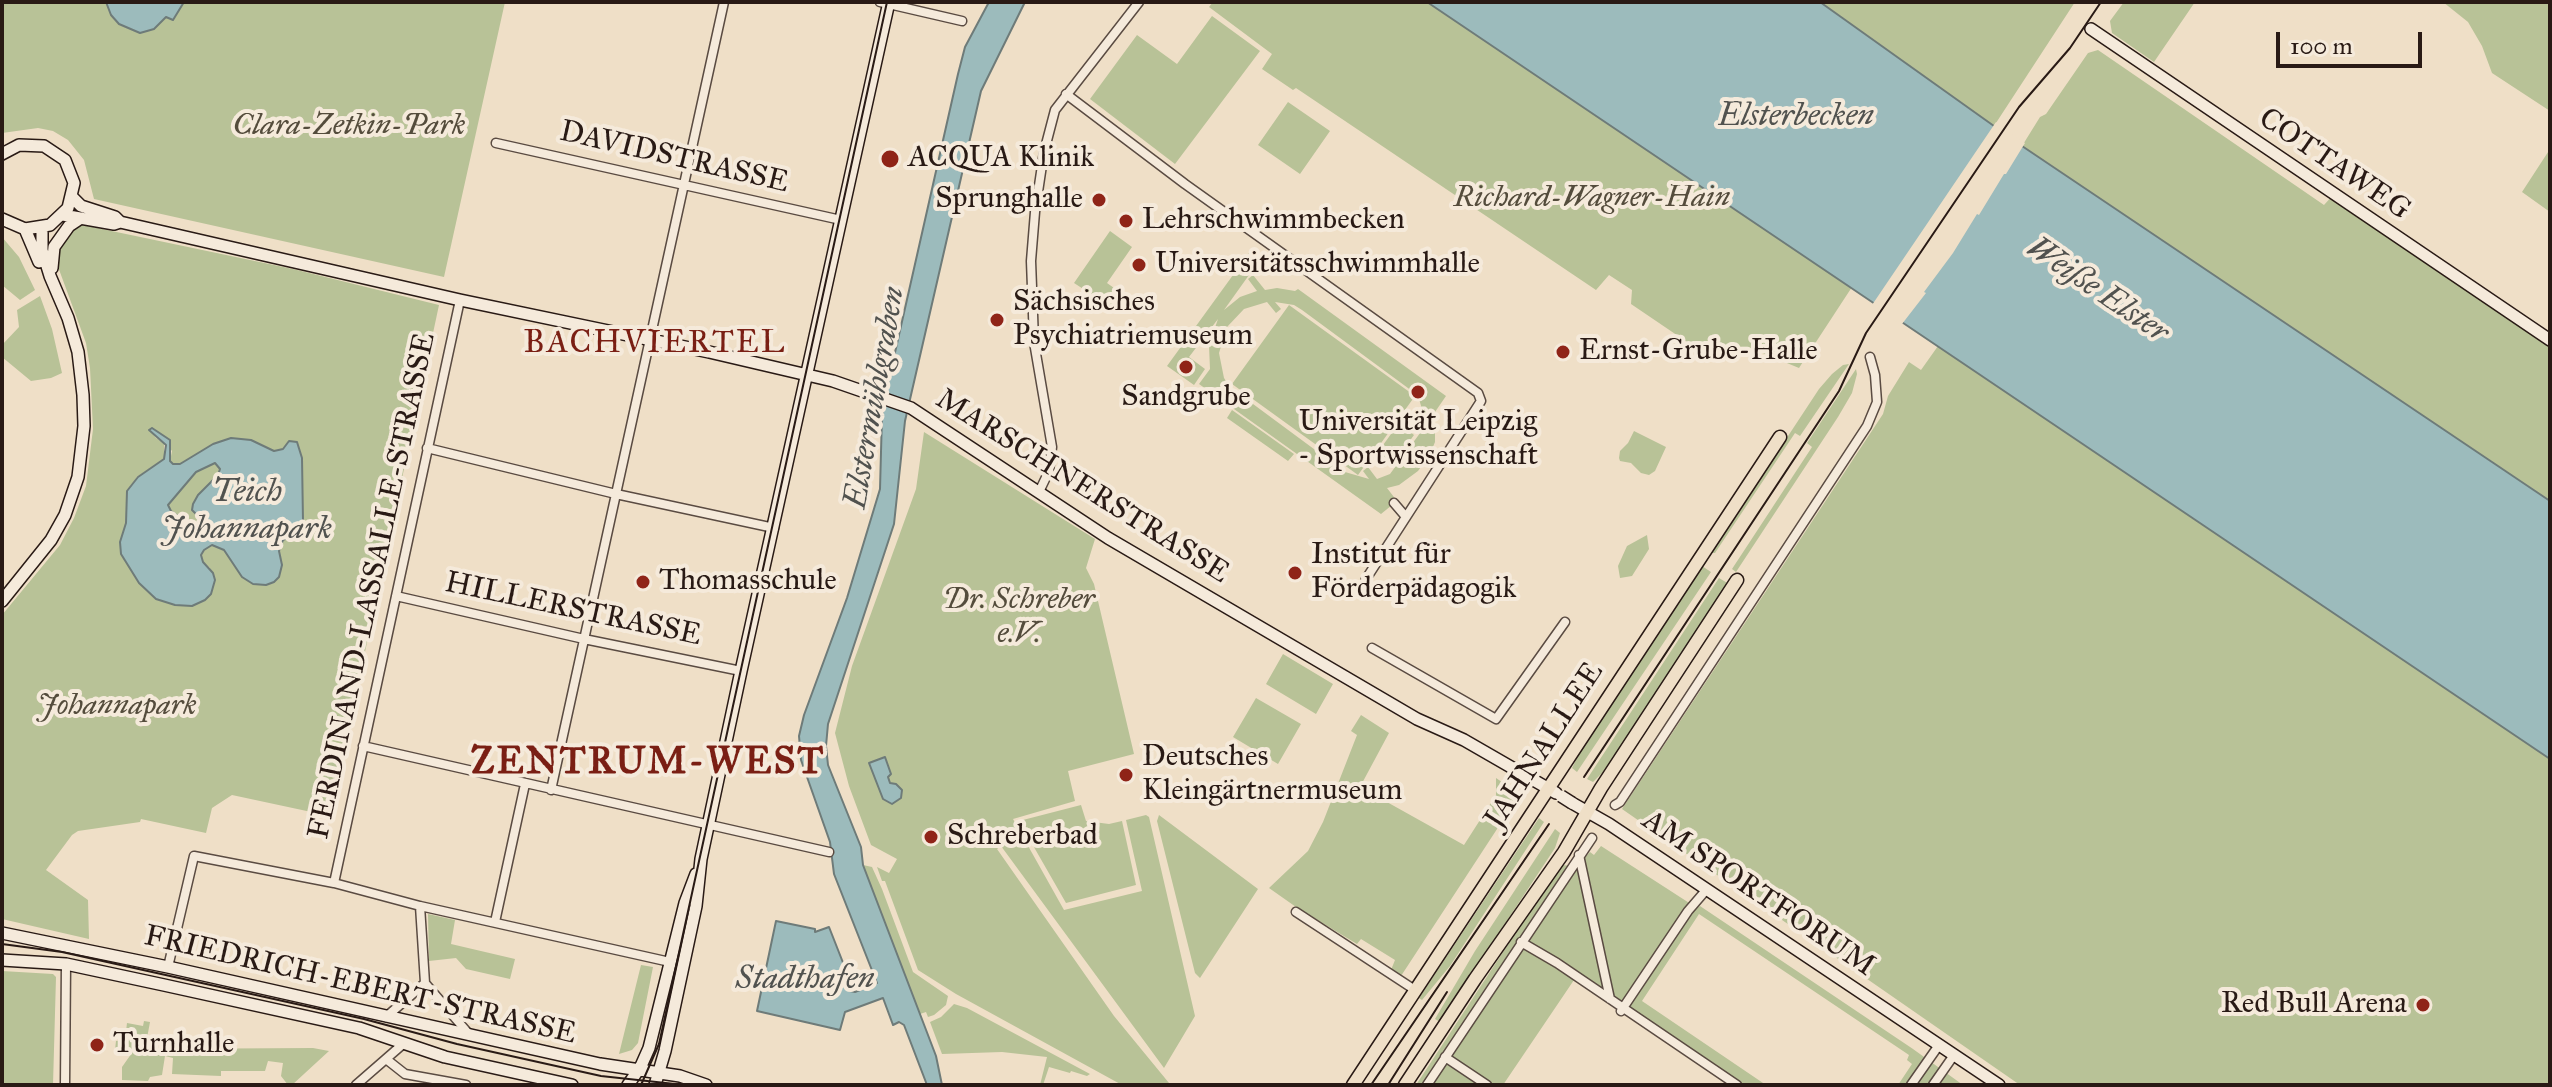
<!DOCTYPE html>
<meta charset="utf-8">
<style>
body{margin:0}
#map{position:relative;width:2552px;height:1087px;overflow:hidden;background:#efdfc7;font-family:"IM FELL Great Primer",serif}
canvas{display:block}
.frame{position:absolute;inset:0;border:4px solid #291a15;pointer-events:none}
.scale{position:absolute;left:2276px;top:32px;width:146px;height:36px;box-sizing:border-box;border:4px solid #291a15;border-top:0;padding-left:10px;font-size:24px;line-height:28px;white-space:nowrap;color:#291a15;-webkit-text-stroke:6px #f5eadb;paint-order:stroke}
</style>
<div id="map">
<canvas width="2552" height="1087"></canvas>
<div class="frame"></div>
<div class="scale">100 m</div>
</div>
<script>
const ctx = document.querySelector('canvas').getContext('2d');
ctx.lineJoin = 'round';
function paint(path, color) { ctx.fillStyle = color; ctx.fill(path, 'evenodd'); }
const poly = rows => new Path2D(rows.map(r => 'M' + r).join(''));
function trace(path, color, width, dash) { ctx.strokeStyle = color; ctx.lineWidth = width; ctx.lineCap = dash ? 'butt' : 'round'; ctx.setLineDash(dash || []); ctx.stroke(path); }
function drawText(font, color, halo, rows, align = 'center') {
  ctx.font = font + ' "IM FELL Great Primer",serif'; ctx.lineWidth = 8; ctx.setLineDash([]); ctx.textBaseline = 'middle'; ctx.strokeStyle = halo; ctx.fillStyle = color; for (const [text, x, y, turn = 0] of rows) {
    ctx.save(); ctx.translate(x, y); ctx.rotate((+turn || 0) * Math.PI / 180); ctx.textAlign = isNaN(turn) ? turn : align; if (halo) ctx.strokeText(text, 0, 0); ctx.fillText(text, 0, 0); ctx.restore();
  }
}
paint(poly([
 [2,2,505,2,444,277,94,199,84,160,68,140,53,131,38,128,2,133],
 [1213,2,1427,2,1852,287,1799,368,1748,347,1746,350,1738,347,1732,358,1718,363,1631,304,1632,290,1609,275,1596,290,1296,88,1293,90,1262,69,1272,54,1209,7],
 [1820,2,2075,2,1994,126],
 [2124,2,2195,2,2154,62,2112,33,2110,21],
 [2443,2,2550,2,2550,111,2492,73,2482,46,2468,22],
 [1212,16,1260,51,1175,164,1090,99,1137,35,1177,64],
 [2098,50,2324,205,2334,194,2550,341,2550,501,2022,146,2040,117,2046,114,2088,53],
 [1288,102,1330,131,1300,174,1258,145],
 [2550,149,2550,212,2522,192],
 [83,225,293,269,439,305,330,816,232,795,212,808,206,833,141,819,140,822,78,831,72,835,46,870,88,900,89,939,2,919,2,615,60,545,74,518,86,486,93,429,90,368,86,343,57,264,60,247,73,229],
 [150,430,159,435,172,451,170,461,173,464,180,464,213,444,251,440,274,452,283,449,302,458,298,532,283,540,279,551,282,565,253,584,242,577,224,550,219,545,212,545,203,550,201,555,203,562,210,568,139,583,121,554,120,542,126,523,127,491,137,477,164,459,164,443,156,438],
 [1110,231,1132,247,1107,283,1121,293,1111,307,1074,283],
 [2,237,19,257,35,290,20,300,2,285],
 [1249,253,1259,261,1224,310,1240,297,1257,291,1248,279,1253,275,1265,290,1277,288,1295,291,1298,289,1446,396,1435,412,1435,442,1430,454,1418,471,1399,485,1387,488,1397,501,1381,514,1199,384,1210,369,1209,345,1218,319,1189,357,1205,369,1194,385,1167,366],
 [1267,302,1276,313,1281,309,1275,302,1294,305,1302,310,1412,391,1419,399,1425,419,1423,429,1390,474,1377,479,1368,467,1363,471,1369,479,1345,472,1230,387,1224,378,1219,353,1227,327,1244,309],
 [40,296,52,329,62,373,51,378,31,381,2,357,2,345,19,327,17,310],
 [1289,305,1415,396,1358,475,1232,384],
 [1938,346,2550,759,2550,1085,2020,1085,1622,809,1883,414,1888,396,1909,362,1921,370],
 [1849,364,1800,436,1795,433,1715,553,1711,553,1819,389,1832,374,1843,365],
 [1856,369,1857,374,1852,393,1838,417,1736,572,1732,569,1812,447,1807,443],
 [1232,410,1294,454,1288,461,1227,418],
 [1399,423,1414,435,1393,464,1378,452],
 [1634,431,1666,447,1655,471,1649,475,1641,473,1631,463,1620,461,1619,458,1620,451,1628,443],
 [924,432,1095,539,1086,568,1094,584,1134,754,1068,771,1075,801,1013,819,1064,910,1142,891,1126,820,1146,815,1149,817,1195,1016,1164,1068,1001,846,997,849,1114,1016,1169,1083,1168,1085,1122,1085,956,994,918,970,885,881,882,881,877,867,889,873,897,859,871,845,849,786,835,733,852,666,916,489],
 [215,462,220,469,218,475,192,510,209,527,205,531,189,538,184,532,185,526,181,518,171,511,168,505,196,472],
 [1647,535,1649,549,1632,576,1620,578,1618,566,1627,546],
 [1702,566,1711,572,1577,772,1572,768,1579,754],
 [1719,578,1729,584,1607,768,1593,782,1587,779],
 [1283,654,1333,684,1316,714,1266,684],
 [1256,698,1301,724,1278,764,1233,737],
 [1361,715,1389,733,1360,787,1464,845,1496,795,1496,778,1515,791,1516,800,1401,976,1391,970,1395,960,1361,939,1357,944,1296,907,1269,888,1308,851,1323,822,1357,735,1351,731],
 [1081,805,1086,821,1109,824,1122,821,1136,885,1066,903,1019,821],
 [1159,815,1258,889,1200,978,1195,973,1157,821],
 [1539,818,1544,822,1450,966,1422,1000,1419,998],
 [1555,829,1560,833,1555,848,1440,1022,1435,1019,1475,951],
 [1601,846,1697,908,1700,906,1913,1049,1963,1085,1898,1085,1912,1064,1907,1060,1909,1055,1699,914,1642,1001,1766,1085,1731,1085,1574,980,1503,1085,1416,1085,1560,865,1576,866,1590,852,1594,855],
 [863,865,872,867,882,889,913,972,948,996,946,1005,934,1015,928,1017,926,1012,920,1014],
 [428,914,455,920,451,944,515,959,510,979,466,969,456,958,429,961],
 [641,965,653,967,638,1043,632,1050,619,1054],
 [2,971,53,974,56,977,53,1085,2,1085],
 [954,1004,967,1008,1090,1074,1087,1076,1071,1071,1070,1073,1049,1067,1043,1085,1040,1085,1047,1057,1002,1052,942,1054,930,1022,941,1017],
 [144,1021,150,1022,145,1049,313,1048,329,1051,292,1085,288,1085,281,1076,283,1063,268,1061,265,1071,221,1071,221,1076,172,1074,173,1058,165,1056,162,1075,150,1077,148,1081,122,1080,122,1067,134,1050,115,1050,116,1041,125,1040,127,1023,143,1026]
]), '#b8c297');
const water = poly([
 [106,2,184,2,173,20,166,17,154,29,140,33,119,24,111,15,106,2],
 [989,2,1025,2,981,91,905,421,894,524,828,724,826,746,828,765,861,847,863,865,936,1056,942,1085,927,1085,904,1025,899,1022,893,1025,883,998,845,1012,840,1030,757,1011,776,921,815,929,815,932,829,927,851,983,848,985,850,991,855,992,877,983,834,874,830,842,801,760,799,736,804,715,847,598,880,489,882,415,889,379,958,74,965,47,989,2],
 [1427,2,1820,2,2022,146,2550,501,2550,759,1427,2],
 [152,428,170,440,170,461,173,464,180,464,213,444,231,438,251,440,274,451,283,449,289,441,297,442,302,458,303,521,298,532,283,540,279,551,282,565,279,577,274,582,266,585,253,584,242,577,224,550,212,545,204,550,201,555,203,562,213,573,215,580,211,594,205,600,192,606,175,605,156,599,139,583,121,554,120,542,126,523,127,491,138,477,164,459,166,445,149,430,152,428],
 [215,463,220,469,218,475,198,495,193,504,192,510,209,527,205,531,189,538,184,532,186,526,181,518,171,511,168,505,196,472,215,463],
 [885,757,891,774,888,777,890,783,896,784,902,790,901,798,892,804,883,799,869,763,885,757]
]);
paint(water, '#9cbbbc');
trace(water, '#6e7b79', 2);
paint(poly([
 [1996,122,2025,143,2006,174,2004,174,1979,215,1977,214,1953,253,1924,292,1926,293,1902,324,1904,327,1872,305]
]), '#efdfc7');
const street = poly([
 [880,2,962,21],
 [1066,94,1185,184,1478,393,1481,401,1366,579,1362,594],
 [496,143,841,220],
 [427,448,616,494,774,528],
 [1039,492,1049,471,1052,447,1034,342,1033,314,1031,261,1035,212,1044,152,1055,110,1139,2],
 [1394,503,1406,517],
 [396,596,584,639,741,671],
 [1372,648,1496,719,1565,622],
 [363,746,829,852],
 [551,790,724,2],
 [1615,805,1620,802,1867,426,1877,402,1875,375,1870,357],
 [1579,855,1610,999],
 [334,883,460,300],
 [420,906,425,983,468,1033],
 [1296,912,1415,990],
 [495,922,525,784],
 [1521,942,1557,963,1737,1085],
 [168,967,194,856,334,883,420,906,670,962],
 [1621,1011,1688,911,1707,889],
 [386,1017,425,983],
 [1445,1057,1487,1085],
 [386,1059,405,1074,466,1085],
 [65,1085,66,964],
 [356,1085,403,1044],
 [1427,1085,1592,838],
 [1911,1085,1939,1045],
 [1933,1085,1954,1055]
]);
const secondary = poly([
 [2091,29,2550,340],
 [2,154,19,145,44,146,65,160,74,183,68,208,50,225,25,229,2,219],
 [72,197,81,206,115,217,120,222],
 [63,215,114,224,120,222,460,300,709,352,833,381,911,408,1108,538,1417,719,1464,740,1556,793],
 [25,229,39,262],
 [52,268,54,247,69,226,81,218],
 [2,601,51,540,65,515,78,477,84,426,83,395,78,352,68,318,50,276,42,250,42,228],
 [1572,803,1609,824,1999,1085],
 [2,933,168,967,600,1064,680,1076,706,1085],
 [2,960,66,964,164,985,359,1028,445,1057,572,1085],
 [628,1085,641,1066,649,1048,685,903,696,874],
 [655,1085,665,1051,696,906,701,859,741,671,889,2]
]);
const primary = poly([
 [1353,1085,1780,437],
 [1405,1085,1475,979,1564,852,1601,788,1737,580]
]);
trace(street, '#5a4b42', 11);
trace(secondary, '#291a15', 14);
trace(primary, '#291a15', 15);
trace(street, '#f5eadb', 8);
trace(secondary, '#f5eadb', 11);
trace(primary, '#efdfc7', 12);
trace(poly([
 [1584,777,1839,391,1866,333,2019,107,2070,48,2101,2],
 [2,944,62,952,364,1019,457,1044,601,1076,684,1085],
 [641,1085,659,1044,887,2],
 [1371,1085,1549,824],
 [1388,1085,1447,992]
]), '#291a15', 2);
const secondaryBridge = poly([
 [1561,796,1572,803]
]);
trace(secondaryBridge, '#291a15', 14, []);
trace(secondaryBridge, '#f5eadb', 11);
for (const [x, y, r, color] of [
 [890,159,10,"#8f2418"],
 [1099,200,8,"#8f2418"],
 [1126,221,8,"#8f2418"],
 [1139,265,8,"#8f2418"],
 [997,320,8,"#8f2418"],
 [1563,352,8,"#8f2418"],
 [1186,367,8,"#8f2418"],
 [1418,392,8,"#8f2418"],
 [1295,573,8,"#8f2418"],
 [643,582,8,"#8f2418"],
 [1126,775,8,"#8f2418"],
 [931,837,8,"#8f2418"],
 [2423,1005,8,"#8f2418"],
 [97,1045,8,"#8f2418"]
]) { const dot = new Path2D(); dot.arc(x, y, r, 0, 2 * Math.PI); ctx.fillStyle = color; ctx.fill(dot); trace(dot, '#f5eadb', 3); }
drawText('italic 30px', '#544c3c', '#f5eadb', [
 ["Clara-Zetkin-Park",349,127],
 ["Richard-Wagner-Hain",1592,199],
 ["Dr. Schreber",1019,601],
 ["e.V.",1019,635],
 ["Johannapark",117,707]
]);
drawText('30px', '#291a15', '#f5eadb', [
 ["DAVIDSTRASSE",674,158,13],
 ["COTTAWEG",2334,165,34],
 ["MARSCHNERSTRASSE",1082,487,32],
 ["FERDINAND-LASSALLE-STRASSE",373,586,-78],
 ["HILLERSTRASSE",573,610,12],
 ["JAHNALLEE",1545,746,-57],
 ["AM SPORTFORUM",1758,894,34],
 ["FRIEDRICH-EBERT-STRASSE",360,986,13]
]);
drawText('30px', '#291a15', '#f5eadb', [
 ["ACQUA Klinik",908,159],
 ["Sprunghalle",1083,200,"right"],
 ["Lehrschwimmbecken",1142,221],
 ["Universitätsschwimmhalle",1155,265],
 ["Sächsisches",1013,303],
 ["Psychiatriemuseum",1013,337],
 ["Ernst-Grube-Halle",1579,352],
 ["Sandgrube",1186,398,"center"],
 ["Universität Leipzig",1418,423,"center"],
 ["- Sportwissenschaft",1418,457,"center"],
 ["Institut für",1311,556],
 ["Förderpädagogik",1311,590],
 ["Thomasschule",659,582],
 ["Deutsches",1142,758],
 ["Kleingärtnermuseum",1142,792],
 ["Schreberbad",947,837],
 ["Red Bull Arena",2407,1005,"right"],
 ["Turnhalle",113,1045]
], 'left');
drawText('italic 32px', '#51524f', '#f5eadb', [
 ["Elsterbecken",1796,117],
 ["Weiße Elster",2097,291,34],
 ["Elstermühlgraben",876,398,-80],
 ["Teich",247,493],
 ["Johannapark",247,530],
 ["Stadthafen",805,980]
]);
ctx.letterSpacing = '2px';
drawText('32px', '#7a1f14', '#f5eadb', [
 ["BACHVIERTEL",655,344]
]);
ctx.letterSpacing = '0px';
ctx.letterSpacing = '2px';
drawText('bold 38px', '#7a1f14', '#f5eadb', [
 ["ZENTRUM-WEST",648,764]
]);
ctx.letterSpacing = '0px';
</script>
